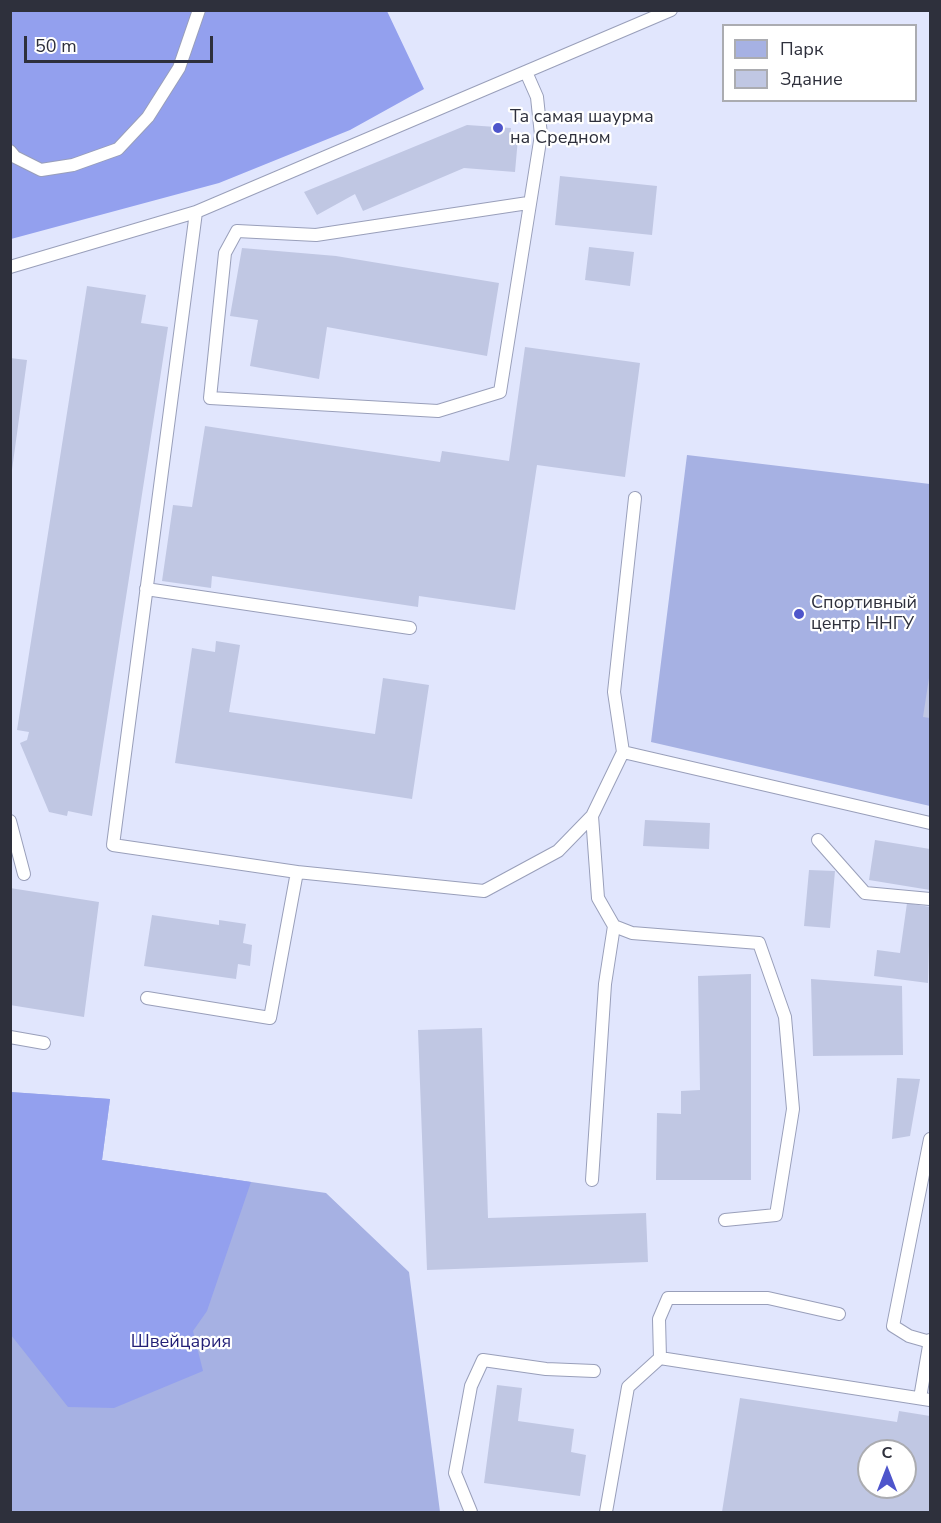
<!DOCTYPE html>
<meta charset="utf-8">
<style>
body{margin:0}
#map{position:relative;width:941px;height:1523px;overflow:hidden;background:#e1e6fd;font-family:"Nunito Sans",sans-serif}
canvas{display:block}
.frame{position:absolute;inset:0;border:12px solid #2e303c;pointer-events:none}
.legend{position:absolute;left:722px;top:24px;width:195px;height:78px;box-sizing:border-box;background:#fff;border:2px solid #abacb1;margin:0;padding:8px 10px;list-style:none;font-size:18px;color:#2e303c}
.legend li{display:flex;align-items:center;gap:12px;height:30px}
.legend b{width:30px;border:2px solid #abacb1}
.north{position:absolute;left:857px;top:1439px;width:60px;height:60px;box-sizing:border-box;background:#fff;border:2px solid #abacb1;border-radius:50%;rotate:0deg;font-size:16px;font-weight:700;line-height:24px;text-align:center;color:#2e303c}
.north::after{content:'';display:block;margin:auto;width:21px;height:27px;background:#4e55cb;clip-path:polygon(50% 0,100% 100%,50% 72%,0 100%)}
.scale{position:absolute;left:24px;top:36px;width:189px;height:27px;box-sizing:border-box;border:3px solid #2e303c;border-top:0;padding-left:8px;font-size:18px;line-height:21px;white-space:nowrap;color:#2e303c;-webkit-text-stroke:4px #fff;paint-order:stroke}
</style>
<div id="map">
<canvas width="941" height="1523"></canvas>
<div class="frame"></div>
<ul class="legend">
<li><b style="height:16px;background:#a6b1e3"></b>Парк</li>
<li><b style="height:16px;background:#c0c7e3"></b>Здание</li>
</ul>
<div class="north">С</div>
<div class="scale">50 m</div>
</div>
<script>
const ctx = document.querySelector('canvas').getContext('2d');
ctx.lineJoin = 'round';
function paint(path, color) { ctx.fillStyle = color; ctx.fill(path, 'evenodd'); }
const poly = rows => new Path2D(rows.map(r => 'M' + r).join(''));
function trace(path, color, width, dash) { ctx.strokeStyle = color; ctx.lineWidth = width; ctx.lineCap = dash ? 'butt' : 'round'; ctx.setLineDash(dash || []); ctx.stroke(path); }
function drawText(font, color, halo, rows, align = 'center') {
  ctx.font = font + ' "Nunito Sans",sans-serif'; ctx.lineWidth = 4.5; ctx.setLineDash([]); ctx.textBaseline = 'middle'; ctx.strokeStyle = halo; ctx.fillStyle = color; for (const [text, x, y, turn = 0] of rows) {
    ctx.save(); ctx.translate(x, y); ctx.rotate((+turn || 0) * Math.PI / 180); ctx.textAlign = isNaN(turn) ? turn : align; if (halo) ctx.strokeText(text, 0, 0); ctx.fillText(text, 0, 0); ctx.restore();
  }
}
paint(poly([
 [687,455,930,484,930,806,651,742],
 [10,1092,110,1099,102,1160,326,1193,409,1272,440,1512,11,1512]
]), '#a6b1e3');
paint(poly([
 [11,11,387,11,424,89,350,130,219,183,11,239],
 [10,1092,110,1099,102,1160,251,1182,207,1311,193,1331,203,1371,114,1408,68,1407,11,1335]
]), '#93a0ee');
paint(poly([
 [467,125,511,128,510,137,518,138,515,172,464,168,363,211,355,194,317,215,304,192],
 [560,176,657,186,652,235,555,225],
 [589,247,634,252,630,286,585,280],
 [242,248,336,256,499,283,487,356,327,327,319,379,250,366,258,320,230,316],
 [87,286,146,295,141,323,168,327,92,816,68,811,67,816,49,812,20,743,27,740,29,732,17,730],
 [525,347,640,363,625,477,537,465,515,610,419,596,418,607,212,576,211,588,162,581,173,505,192,507,205,426,440,462,442,451,509,461],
 [10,358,27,360,12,470,10,470],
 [216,641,240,645,229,712,375,734,383,678,429,685,412,799,175,763,192,648,215,652],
 [929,678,930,678,930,718,923,717],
 [645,820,710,823,709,849,643,846],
 [875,840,930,849,930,890,869,880],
 [809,870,835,871,830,928,804,926],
 [10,888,99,902,84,1017,10,1005],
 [907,903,930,907,928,983,874,976,877,950,900,953],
 [152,915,219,925,219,920,246,924,243,943,252,945,250,966,238,964,236,979,144,966],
 [751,974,751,1180,656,1180,657,1113,681,1114,681,1091,700,1090,698,976],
 [811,979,902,986,903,1055,813,1056],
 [482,1028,488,1218,646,1213,648,1262,427,1270,418,1030],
 [897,1078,920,1079,910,1136,892,1139],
 [497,1385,522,1388,518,1421,574,1429,571,1452,586,1455,580,1496,484,1483],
 [740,1398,897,1422,899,1411,930,1416,930,1512,722,1512],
 [869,1451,905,1451,905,1487,869,1487]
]), '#c0c7e3');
const service = poly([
 [526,72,537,97,541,135,500,392,438,411,210,398,225,253,237,231,316,235,528,203],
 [10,151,15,157,41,170,73,165,118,149,148,117,179,68,199,10],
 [196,212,113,845,297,872,484,891,558,851,592,816,623,752,930,823],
 [10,267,196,212,671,10],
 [146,589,410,628],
 [623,752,614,692,635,498],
 [592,816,598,898,614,926,632,933,759,943,785,1017,793,1109,776,1215,725,1220],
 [10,821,24,874],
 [818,840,865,893,930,899],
 [147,998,270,1018,297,872],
 [10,1037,44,1043],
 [592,1180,605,984,614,926],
 [930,1342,909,1336,893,1326,930,1139],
 [660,1358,659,1319,668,1298,768,1298,839,1314],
 [920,1398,930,1340],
 [471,1512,455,1473,471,1386,483,1360,546,1369,594,1371],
 [606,1512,628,1387,660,1358,930,1400]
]);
trace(service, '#999fba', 14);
trace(service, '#fff', 12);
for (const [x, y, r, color] of [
 [498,128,6,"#4e55cb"],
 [799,614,6,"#4e55cb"]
]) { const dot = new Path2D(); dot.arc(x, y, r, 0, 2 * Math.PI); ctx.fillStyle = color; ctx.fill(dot); trace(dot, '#fff', 2); }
drawText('18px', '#2e303c', '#fff', [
 ["Та самая шаурма",510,118],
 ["на Средном",510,139],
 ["Спортивный",811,604],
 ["центр ННГУ",811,625]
], 'left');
drawText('18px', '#221f77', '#fff', [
 ["Швейцария",181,1343]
]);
</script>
